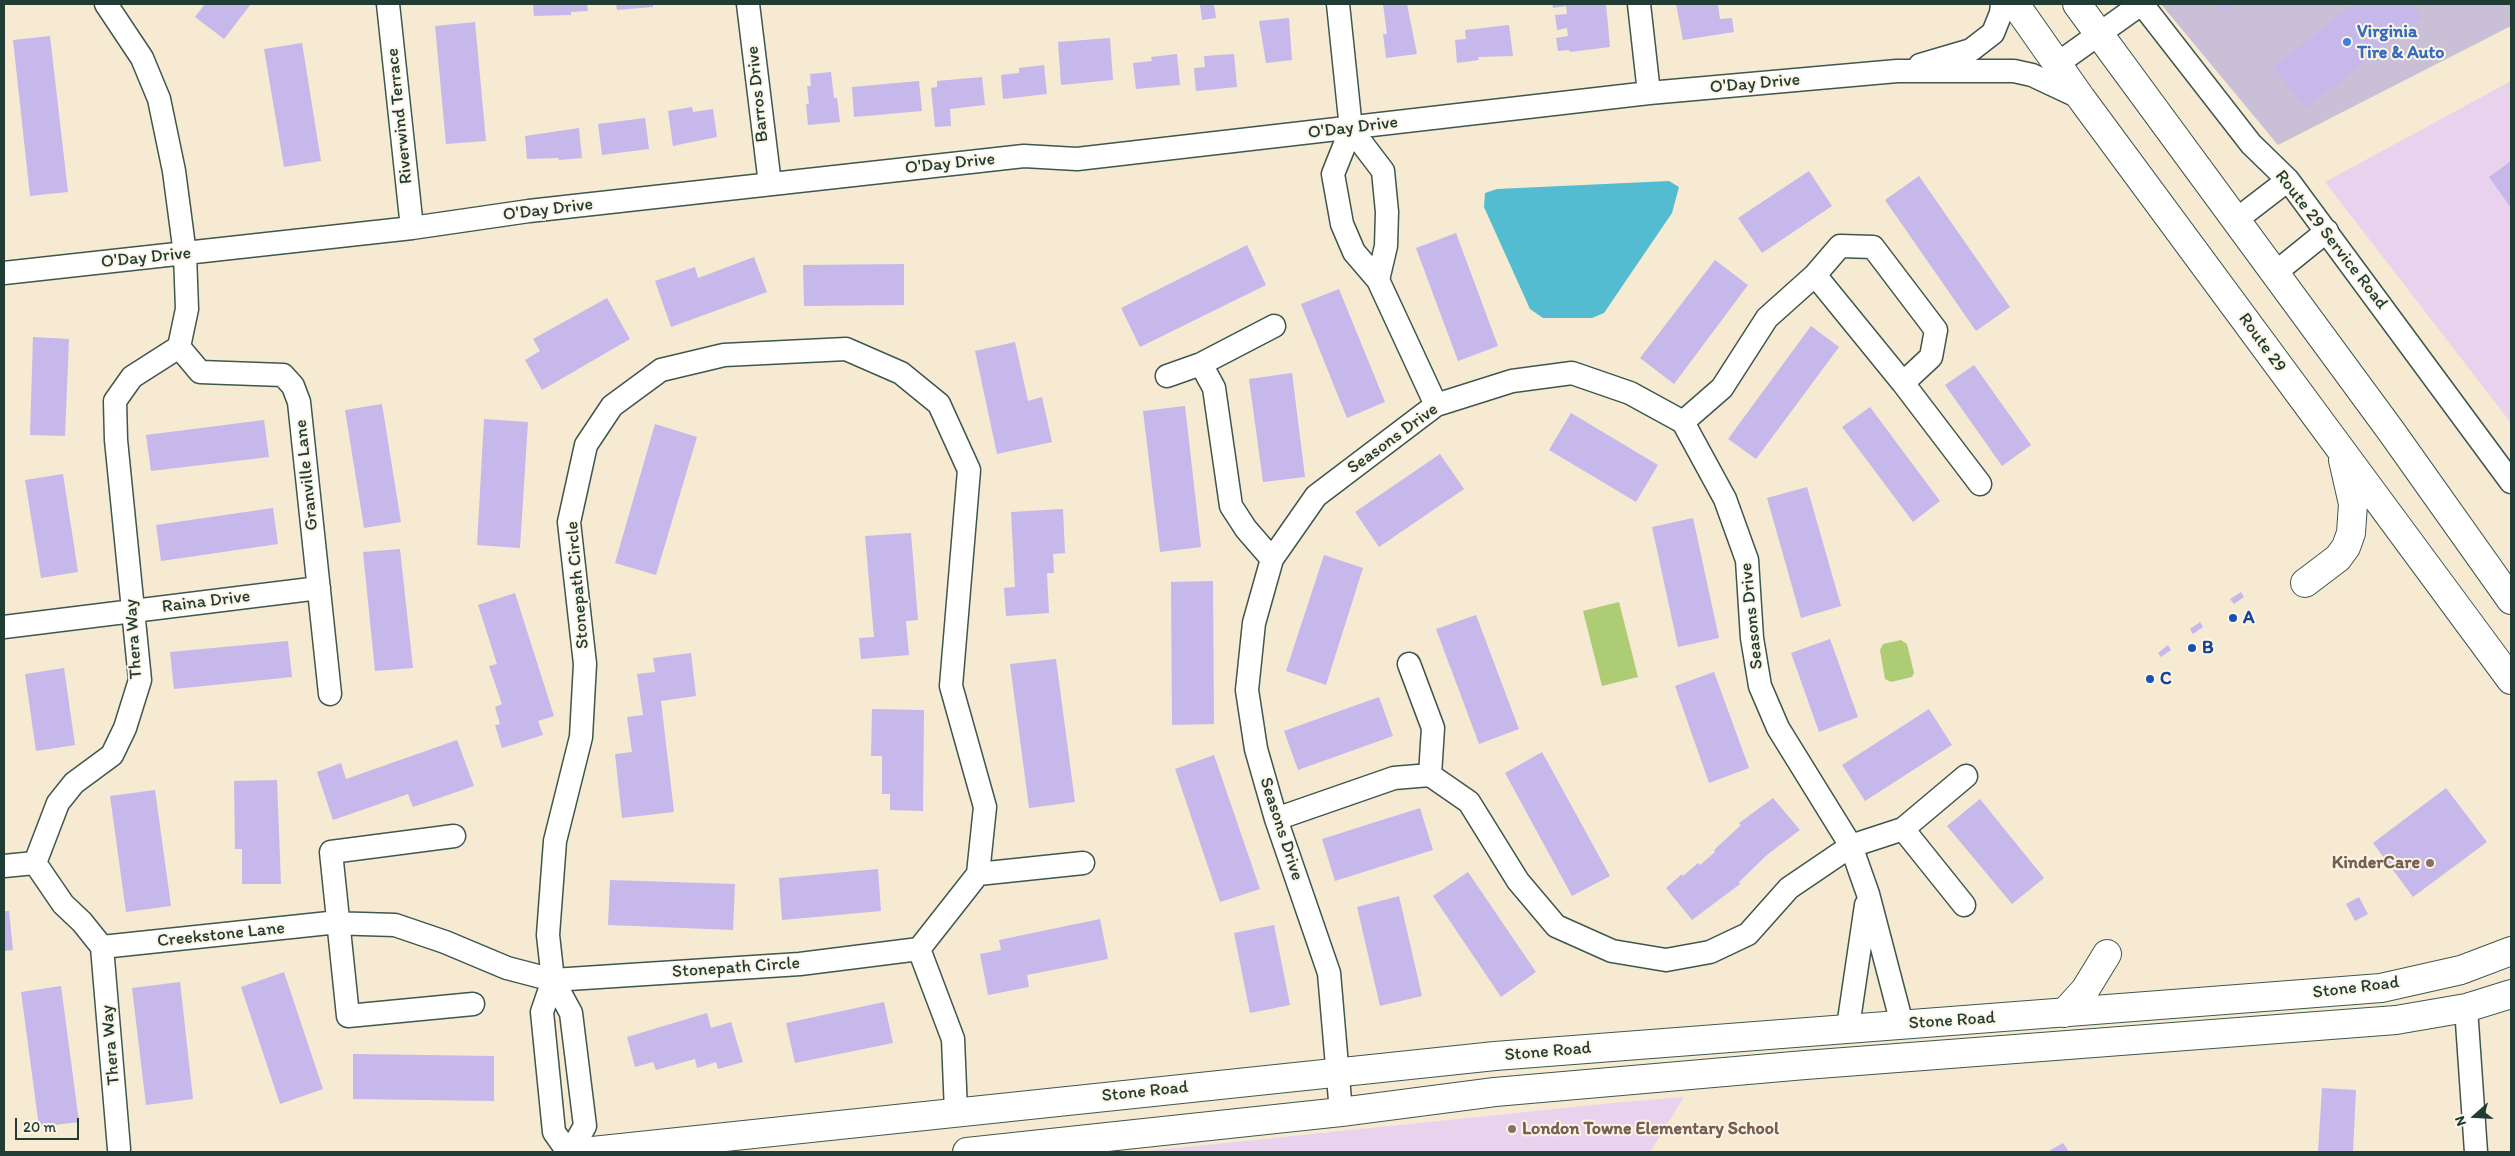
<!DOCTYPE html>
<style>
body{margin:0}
#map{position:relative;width:2515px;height:1156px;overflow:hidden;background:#f6ead2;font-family:Itim,sans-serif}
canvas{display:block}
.frame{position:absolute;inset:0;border:5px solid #1f3d34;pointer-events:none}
.north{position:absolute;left:2450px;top:1091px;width:50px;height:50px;-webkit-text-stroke:4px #fcf5e5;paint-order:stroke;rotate:251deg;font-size:14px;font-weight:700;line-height:20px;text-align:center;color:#1f3d34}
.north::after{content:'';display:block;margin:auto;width:18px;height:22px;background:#1f3d34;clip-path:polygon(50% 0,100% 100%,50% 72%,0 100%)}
.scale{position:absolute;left:15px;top:1118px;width:64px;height:22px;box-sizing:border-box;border:2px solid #1f3d34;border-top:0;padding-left:6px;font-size:15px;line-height:18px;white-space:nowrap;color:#1f3d34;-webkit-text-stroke:4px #fcf5e5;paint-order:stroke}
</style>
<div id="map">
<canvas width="2515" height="1156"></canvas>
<div class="frame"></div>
<div class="north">N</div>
<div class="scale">20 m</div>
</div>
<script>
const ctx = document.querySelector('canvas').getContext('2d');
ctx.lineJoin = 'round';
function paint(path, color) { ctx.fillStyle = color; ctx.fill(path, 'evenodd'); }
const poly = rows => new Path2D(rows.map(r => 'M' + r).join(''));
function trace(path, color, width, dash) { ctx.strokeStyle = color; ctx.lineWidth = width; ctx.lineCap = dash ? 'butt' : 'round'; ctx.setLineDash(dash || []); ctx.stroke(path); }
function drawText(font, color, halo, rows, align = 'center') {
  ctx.font = font + ' Itim,sans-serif'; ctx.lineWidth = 4; ctx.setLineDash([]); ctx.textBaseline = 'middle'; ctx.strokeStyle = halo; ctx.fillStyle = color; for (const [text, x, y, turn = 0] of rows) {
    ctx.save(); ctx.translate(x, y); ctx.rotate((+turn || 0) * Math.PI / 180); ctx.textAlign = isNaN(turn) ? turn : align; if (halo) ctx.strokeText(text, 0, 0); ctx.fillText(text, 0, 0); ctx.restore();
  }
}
paint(poly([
 [2511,81,2511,423,2325,182],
 [1684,1097,1650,1152,1138,1152,1613,1103]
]), '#e8d2ee');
paint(poly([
 [2161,4,2511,4,2511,26,2278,145]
]), '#c9bfd7');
paint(poly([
 [1619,602,1638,677,1602,686,1583,611],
 [1901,640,1907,644,1914,673,1912,677,1891,682,1885,679,1880,650,1883,644]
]), '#adcc74');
paint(poly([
 [1669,181,1679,187,1672,213,1604,313,1592,318,1543,318,1530,309,1484,207,1485,193,1497,189]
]), '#53bcd0');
paint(poly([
 [205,4,251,4,224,39,195,17],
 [533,4,587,4,588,11,571,12,571,15,534,16],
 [616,4,653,4,653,7,617,10],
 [1214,4,1216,18,1202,20,1200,5],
 [1383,4,1407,4,1417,54,1386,58,1383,34,1387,34],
 [1552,4,1606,4,1610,47,1570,52,1569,50,1558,51,1556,38,1568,36,1567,28,1557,30,1555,15,1567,14,1566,6,1553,8],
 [1676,4,1718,4,1720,19,1732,18,1734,32,1683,40],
 [2217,4,2234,4,2223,12],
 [2354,4,2411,4,2422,18,2305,108,2273,67],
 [1289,18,1292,60,1266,63,1259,21],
 [475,22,486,141,446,144,435,26],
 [1509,25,1513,56,1478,57,1479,60,1457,63,1455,40,1466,39,1465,30],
 [50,36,68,192,30,196,13,40],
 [1110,38,1113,80,1061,85,1058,42],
 [302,43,321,161,284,167,264,49],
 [1177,54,1180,85,1136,89,1133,63,1152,61,1151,57],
 [1234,54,1237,87,1196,91,1194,68,1205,67,1204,56],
 [1044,65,1047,94,1003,99,1001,75,1019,73,1019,68],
 [831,72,834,98,837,98,840,122,808,125,806,104,809,104,807,86,811,86,810,74],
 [982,77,985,105,950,109,951,126,935,127,931,88,937,87,937,81],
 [919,81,922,111,854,117,852,87],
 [692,107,693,112,713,109,717,137,673,146,668,111],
 [645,118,649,149,602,155,598,124],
 [579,128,582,158,559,160,558,158,527,159,525,136],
 [2511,161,2511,208,2489,177],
 [1809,171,1832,206,1762,253,1738,218],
 [1919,176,2010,307,1976,331,1885,200],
 [1456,233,1498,346,1458,361,1416,248],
 [1247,245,1266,285,1140,347,1121,308],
 [754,257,767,292,671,327,655,281,695,267,698,278],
 [1715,260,1748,285,1674,384,1640,358],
 [904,264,904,305,804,306,803,265],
 [1339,289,1385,402,1347,418,1301,304],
 [607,298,630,339,542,390,525,360,540,351,533,339],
 [1811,326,1839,347,1756,459,1728,439],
 [33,337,69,339,65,436,30,435],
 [1015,342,1028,401,1042,397,1052,442,997,454,975,351],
 [1974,365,2031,445,2002,466,1945,385],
 [1292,373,1305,477,1263,482,1249,379],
 [382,404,401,522,364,528,345,410],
 [1185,406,1201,547,1160,552,1143,411],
 [1870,407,1940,501,1913,522,1842,427],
 [1571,413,1658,465,1636,502,1549,450],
 [484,419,528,422,520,548,477,545],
 [264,420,269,457,151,471,146,435],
 [655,424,697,437,656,575,615,563],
 [1440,454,1464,489,1379,547,1355,512],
 [63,474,78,572,41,578,25,480],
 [1807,487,1841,606,1801,618,1767,498],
 [273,508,278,544,161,561,156,525],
 [1063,509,1065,553,1053,554,1054,573,1047,573,1049,613,1006,616,1004,588,1015,587,1011,512],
 [1693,518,1719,638,1678,647,1652,527],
 [911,533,918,620,906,621,909,655,861,659,859,638,874,637,865,536],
 [400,549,413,668,375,671,363,552],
 [1324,555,1363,568,1326,685,1286,671],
 [1213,581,1214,724,1172,725,1171,582],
 [2241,592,2244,597,2234,604,2230,599],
 [515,593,554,716,538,721,543,735,502,748,495,725,500,724,495,707,502,704,489,666,497,664,478,605],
 [1476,615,1519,729,1479,744,1436,629],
 [2200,622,2203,627,2193,634,2190,629],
 [1830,639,1858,717,1819,732,1791,653],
 [288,641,292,677,174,689,170,652],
 [2168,645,2171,650,2161,657,2158,653],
 [691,653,696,696,661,701,674,812,622,818,615,754,632,752,627,717,643,715,637,674,655,672,653,658],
 [1056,659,1075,802,1029,808,1010,664],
 [64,668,75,745,36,751,25,674],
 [1714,672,1749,768,1709,783,1675,686],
 [1379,697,1393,736,1298,770,1284,731],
 [872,709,924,710,923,811,890,810,890,794,882,794,882,756,871,756],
 [1929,709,1952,745,1865,801,1842,765],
 [457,740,474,786,413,807,408,794,333,820,317,772,341,763,346,779],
 [1542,752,1610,876,1572,896,1505,773],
 [1214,755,1260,889,1220,902,1175,769],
 [277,780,281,884,242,884,242,849,235,849,234,781],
 [2446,788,2487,842,2413,897,2373,843],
 [155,790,171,906,126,912,110,796],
 [1773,798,1800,830,1768,854,1739,882,1740,884,1692,920,1666,888,1682,874,1683,876,1698,863,1700,865,1715,852,1714,850,1741,825,1739,823],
 [1980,799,2044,878,2012,904,1947,826],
 [1420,808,1433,850,1335,881,1322,839],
 [878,869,881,911,782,920,779,878],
 [1468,872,1536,972,1501,997,1433,896],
 [610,880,735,884,733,930,608,925],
 [1399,896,1422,996,1380,1006,1357,907],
 [2359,897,2368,914,2355,921,2346,904],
 [4,911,9,911,13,950,4,951],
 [1100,919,1108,959,1027,975,1029,987,988,995,980,954,1001,950,999,940],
 [1274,925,1290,1005,1250,1013,1234,933],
 [284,972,323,1089,280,1104,241,987],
 [180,982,193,1099,146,1105,132,988],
 [61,986,79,1122,39,1127,21,992],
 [884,1002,893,1043,795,1063,786,1023],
 [707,1013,711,1028,731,1022,743,1062,718,1069,716,1062,697,1068,695,1059,656,1070,653,1062,635,1067,627,1037],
 [353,1054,494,1056,494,1101,353,1099],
 [2322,1088,2356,1090,2353,1152,2318,1152],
 [2063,1143,2069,1152,2047,1152]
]), '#c6b8eb');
const minor = poly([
 [388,4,412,228],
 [748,4,770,184],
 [1338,4,1351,129,1333,174,1342,224,1354,252,1378,280,1436,405],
 [1639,4,1649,93],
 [2142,4,2251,144,2288,180,2511,482],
 [2057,64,2141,4],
 [1920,65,1971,50,1993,33,2001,13,2002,4],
 [1351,129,1383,171,1387,212,1386,246,1378,280],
 [2236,220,2288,180],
 [4,273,412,228,529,211,1024,156,1077,159,1649,93,1897,71,2014,71,2032,75,2081,98],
 [2275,273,2327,231],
 [179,347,200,372,283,375,293,386,299,402,330,694],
 [1201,364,1214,388,1231,506,1246,529,1272,559],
 [1167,376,1201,364,1274,326],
 [1903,383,1931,357,1936,330,1873,247,1840,246,1815,275,1903,383,1980,484],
 [1683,422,1722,388,1767,318,1815,275],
 [4,627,319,588],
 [1409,664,1433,728,1430,775],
 [1276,819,1394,778,1430,775,1469,802,1518,881,1556,926,1612,951,1666,960,1710,952,1748,934,1789,888,1851,846,1903,829,1964,905],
 [1903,829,1966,776],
 [454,836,331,852,348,1016,473,1004],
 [35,863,58,803,74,783,112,755,125,728,140,680,116,440,115,401,132,377,179,347,187,309,185,254,174,171,159,99,142,58,106,4],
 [35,863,63,904,82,922,102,947,119,1149],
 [4,866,35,863],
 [978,874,1083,863],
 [102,947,329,923,395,925,445,942,507,968,553,980,800,964,919,949,978,874,985,807,951,686,969,470,939,404,901,373,846,349,724,355,661,370,612,406,586,445,569,522,585,664,581,737,555,841,548,935,553,980,571,1013,585,1126,570,1152],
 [919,949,953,1039,956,1112],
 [553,980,542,1012,554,1132,568,1152],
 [2466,1008,2476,1152],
 [1848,1027,1866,905],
 [1341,1112,1329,973,1276,819,1256,749,1247,690,1254,623,1272,559,1316,496,1436,405,1512,381,1572,373,1630,393,1683,422,1725,499,1747,560,1752,638,1760,686,1778,728,1851,846,1868,894,1902,1024]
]);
const primary = poly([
 [2015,4,2081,98,2511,680],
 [2077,4,2391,431,2511,600],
 [2305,583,2338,558,2346,547,2351,533,2353,504,2343,460],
 [2064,1013,2085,990,2107,954],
 [583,1152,1495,1056,2381,988,2461,970,2511,951],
 [967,1152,1341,1112,1495,1092,1805,1065,2396,1020,2466,1008,2511,994]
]);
trace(minor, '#3f574c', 25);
trace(primary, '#3f574c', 30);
trace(minor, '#fff', 22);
trace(primary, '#fff', 28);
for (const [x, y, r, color] of [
 [2347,42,5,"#3f7fe0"],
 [2233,618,5,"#1a4fb4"],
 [2192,648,5,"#1a4fb4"],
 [2150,679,5,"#1a4fb4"],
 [2430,863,5,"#8d6e63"],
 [1512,1129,5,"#8d6e63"]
]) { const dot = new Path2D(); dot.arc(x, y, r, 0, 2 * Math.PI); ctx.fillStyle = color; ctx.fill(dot); trace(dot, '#fcf5e5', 2); }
drawText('bold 18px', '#366cbe', '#fcf5e5', [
 ["Virginia",2357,32],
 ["Tire & Auto",2357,53]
], 'left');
drawText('18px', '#1f3d34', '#fcf5e5', [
 ["O'Day Drive",1755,84,-5],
 ["Barros Drive",758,94,-96],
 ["Riverwind Terrace",400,116,-96],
 ["O'Day Drive",1353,128,-7],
 ["O'Day Drive",950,164,-6],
 ["O'Day Drive",548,210,-7],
 ["Route 29 Service Road",2331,240,52],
 ["O'Day Drive",146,258,-6],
 ["Route 29",2262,343,54],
 ["Seasons Drive",1393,439,-36],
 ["Granville Lane",307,475,-96],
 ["Stonepath Circle",578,585,-95],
 ["Raina Drive",206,602,-7],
 ["Seasons Drive",1752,616,-96],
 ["Thera Way",134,639,-94],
 ["Seasons Drive",1281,829,72],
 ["Creekstone Lane",221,935,-6],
 ["Stonepath Circle",736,968,-4],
 ["Stone Road",2356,988,-7],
 ["Stone Road",1952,1021,-4],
 ["Thera Way",111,1045,-95],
 ["Stone Road",1548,1052,-5],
 ["Stone Road",1145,1092,-6]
]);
drawText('bold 18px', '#164399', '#fcf5e5', [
 ["A",2243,618],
 ["B",2202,648],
 ["C",2160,679]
], 'left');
drawText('bold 18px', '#785e54', '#fcf5e5', [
 ["KinderCare",2420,863],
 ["London Towne Elementary School",1522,1129,"left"]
], 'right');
</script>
